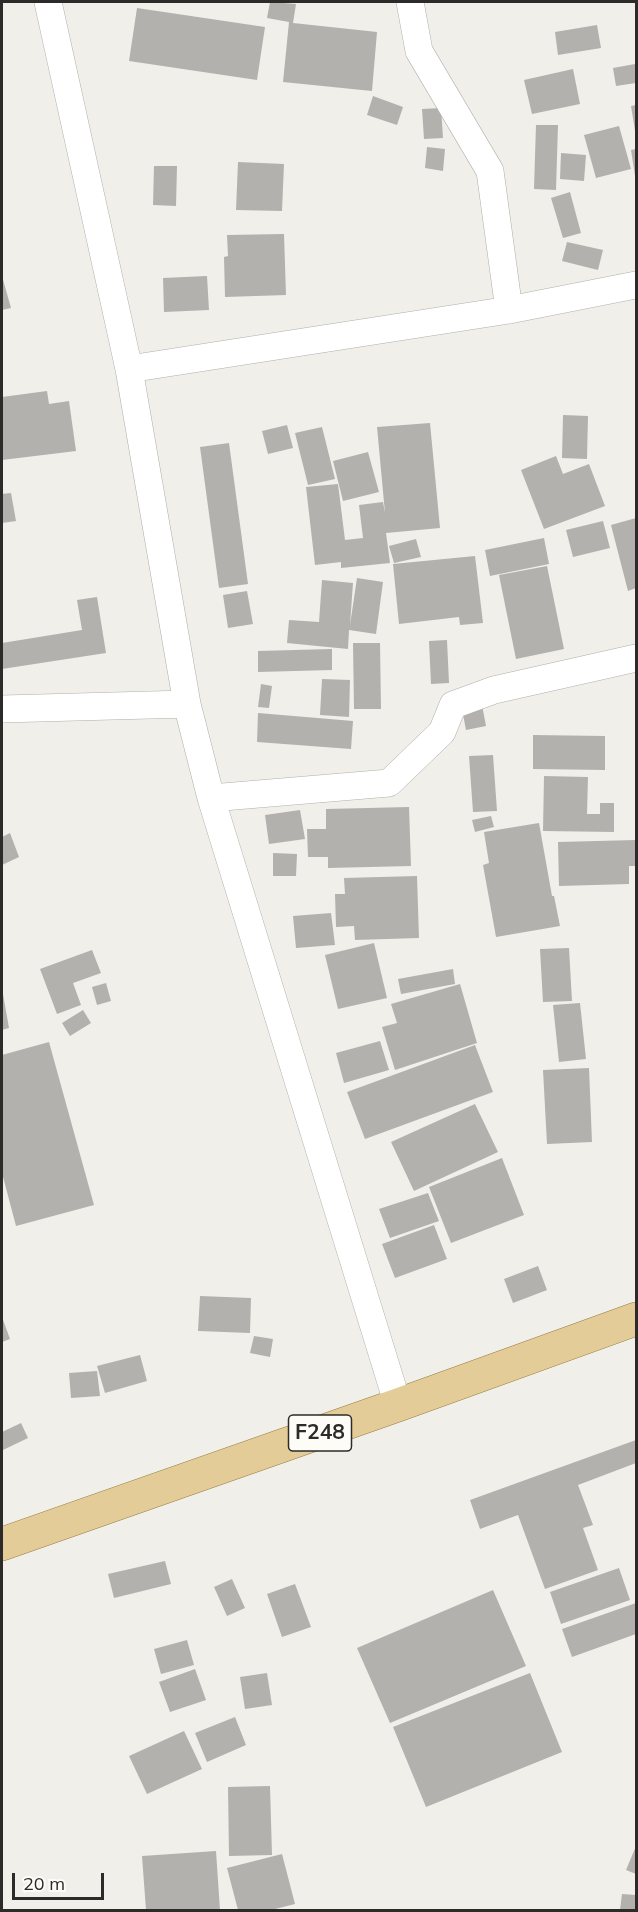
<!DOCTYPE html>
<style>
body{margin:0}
#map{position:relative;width:638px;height:1912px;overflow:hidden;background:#f0efea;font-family:Mulish,sans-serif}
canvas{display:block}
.frame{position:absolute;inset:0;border:3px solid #2c2b29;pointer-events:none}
.scale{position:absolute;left:12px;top:1873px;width:92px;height:27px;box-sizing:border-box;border:3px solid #2c2b29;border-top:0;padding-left:8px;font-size:18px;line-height:21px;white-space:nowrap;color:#2c2b29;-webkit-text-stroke:4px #fefcf7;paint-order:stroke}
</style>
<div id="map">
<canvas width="638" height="1912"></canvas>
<div class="frame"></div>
<div class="scale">20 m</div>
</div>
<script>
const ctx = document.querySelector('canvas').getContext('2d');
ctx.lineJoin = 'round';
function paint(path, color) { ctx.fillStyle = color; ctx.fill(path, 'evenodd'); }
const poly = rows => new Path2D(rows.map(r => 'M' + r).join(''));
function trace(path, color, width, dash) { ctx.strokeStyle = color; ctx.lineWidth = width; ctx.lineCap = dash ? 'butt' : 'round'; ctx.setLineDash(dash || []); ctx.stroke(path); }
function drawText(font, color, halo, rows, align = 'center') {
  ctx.font = font + ' Mulish,sans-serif'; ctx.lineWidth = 6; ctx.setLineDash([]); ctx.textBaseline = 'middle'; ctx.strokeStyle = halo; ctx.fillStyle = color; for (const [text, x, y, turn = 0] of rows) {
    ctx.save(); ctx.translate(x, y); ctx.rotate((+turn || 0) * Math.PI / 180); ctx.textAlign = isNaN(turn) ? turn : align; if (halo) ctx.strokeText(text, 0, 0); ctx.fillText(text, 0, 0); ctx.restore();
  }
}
paint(poly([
 [270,2,296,4,293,23,377,32,372,91,283,82,289,22,267,18],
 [137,8,265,27,257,80,129,61],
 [597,25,601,48,558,55,555,32],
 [635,64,636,83,616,86,613,68],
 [573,69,580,104,532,114,524,80],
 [373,96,403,107,397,125,367,115],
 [636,105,636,131,635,131,631,106],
 [441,108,443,138,424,139,422,109],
 [536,125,558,125,556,190,534,189],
 [619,126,631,169,596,178,584,135],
 [427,147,445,149,443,171,425,168],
 [636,149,636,176,635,176,631,150],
 [561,153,586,155,584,181,560,179],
 [238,162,284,164,282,211,236,210],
 [154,166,177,166,176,206,153,205],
 [570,192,581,233,563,238,551,198],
 [284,234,286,295,225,297,224,257,228,256,227,235],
 [567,242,603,250,598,270,562,261],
 [2,276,11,308,2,310],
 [207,276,209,310,164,312,163,278],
 [47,391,49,404,69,401,76,451,2,460,2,397],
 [563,415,588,416,587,459,562,458],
 [430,423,440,528,386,533,390,563,341,568,341,562,315,565,306,487,338,484,345,540,363,538,359,505,383,502,385,513,377,427],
 [287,425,293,448,268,454,262,431],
 [322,427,335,479,308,485,295,433],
 [229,443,248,584,219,588,200,447],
 [368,452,379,492,343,501,333,461],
 [556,456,563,474,589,464,605,506,544,529,521,470],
 [11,493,16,521,2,523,2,494],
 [636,518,636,588,628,591,611,525],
 [603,521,610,548,573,557,566,530],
 [544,538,549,564,490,576,485,550],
 [416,539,421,557,394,563,389,546],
 [475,556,483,623,460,625,459,617,399,624,393,564],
 [547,566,564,649,516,659,499,575],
 [357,578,383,582,376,634,349,630,348,649,287,643,289,620,319,622,322,580,353,583,350,625],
 [247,591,253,624,228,628,223,595],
 [97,597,106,653,2,669,2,643,82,630,77,600],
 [447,640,449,683,431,684,429,641],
 [353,643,380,643,381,709,354,709],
 [332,649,332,670,258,672,258,651],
 [322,679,350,680,349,717,320,715],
 [261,684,272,686,269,708,258,707],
 [482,705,486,726,466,730,462,709],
 [258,713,353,721,351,749,257,742],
 [533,735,605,736,605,770,533,769],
 [493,755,497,811,473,812,469,756],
 [544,776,588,777,587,814,600,814,600,803,614,803,614,832,543,831],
 [409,807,411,866,328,868,328,857,308,857,307,829,326,829,326,809],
 [300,810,305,839,269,844,265,815],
 [491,816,494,827,475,832,472,820],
 [539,823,552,896,554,896,560,926,496,937,483,865,489,863,484,832],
 [10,833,19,857,2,865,2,837],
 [636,840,636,866,629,866,629,884,559,886,558,842],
 [273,853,297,854,296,876,273,876],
 [417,876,419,938,355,940,354,926,336,927,335,894,345,894,344,878],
 [331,913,335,945,296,948,293,916],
 [374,943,387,998,338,1009,325,955],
 [569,948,572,1001,543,1002,540,949],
 [92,950,101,973,73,983,81,1005,57,1014,40,969],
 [453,969,455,984,401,994,398,979],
 [106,983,111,1001,97,1005,92,987],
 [460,984,477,1043,395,1070,382,1027,397,1023,391,1004],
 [3,994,9,1028,2,1030,2,995],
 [580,1003,586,1059,559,1062,553,1005],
 [83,1010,91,1023,70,1036,62,1023],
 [380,1041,389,1070,344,1083,336,1053],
 [49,1042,94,1205,16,1226,2,1173,2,1055],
 [475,1045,493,1092,365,1139,347,1092],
 [589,1068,592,1142,547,1144,543,1070],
 [475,1104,498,1152,414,1191,391,1142],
 [502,1158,524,1215,451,1243,429,1187],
 [428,1193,439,1221,390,1238,379,1209],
 [434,1225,447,1259,395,1278,382,1244],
 [538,1266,547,1290,513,1303,504,1279],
 [200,1296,251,1298,250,1333,198,1331],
 [2,1317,10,1339,2,1342],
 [254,1336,273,1339,270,1357,250,1353],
 [140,1355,147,1381,105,1393,97,1366],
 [97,1371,100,1396,71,1398,69,1373],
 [21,1423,28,1438,3,1450,2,1432],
 [636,1440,636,1463,578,1485,593,1525,583,1528,598,1570,545,1589,518,1515,480,1529,470,1500],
 [165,1561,171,1584,114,1598,108,1574],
 [619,1568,630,1600,561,1624,550,1592],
 [232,1579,245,1608,227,1616,214,1587],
 [295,1584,311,1627,282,1637,267,1594],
 [493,1590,526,1666,390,1723,357,1648],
 [636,1603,636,1634,572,1657,562,1629],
 [187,1640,194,1665,161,1674,154,1649],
 [195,1669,206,1700,170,1712,159,1682],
 [267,1673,272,1705,245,1709,240,1677],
 [530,1673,562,1752,426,1807,393,1727],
 [235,1717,246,1745,207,1762,195,1733],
 [184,1731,202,1769,147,1794,129,1756],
 [270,1786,272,1855,229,1856,228,1787],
 [636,1846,636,1874,626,1870],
 [216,1851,220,1910,146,1910,142,1856],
 [282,1854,295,1904,271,1910,238,1910,227,1868],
 [622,1894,636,1895,636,1910,620,1910]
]), '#b3b1ad');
const minor = poly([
 [48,2,129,369,187,704,211,798,398,1405],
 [410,2,419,51,490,171,509,310],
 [129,369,509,310,636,285],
 [2,709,187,704],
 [211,798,389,783,442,732,453,705,494,690,636,658]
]);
const primary = poly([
 [2,1544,398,1405,636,1319]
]);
trace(minor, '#b1afab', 28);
trace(primary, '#977e43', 34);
trace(minor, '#fff', 27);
trace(primary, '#e3cc97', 33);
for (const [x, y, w] of [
 [320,1433,63]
]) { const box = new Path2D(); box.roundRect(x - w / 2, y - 18, w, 36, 4.5); ctx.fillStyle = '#fefcf7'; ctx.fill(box); trace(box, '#2c2b29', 1.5); }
drawText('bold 21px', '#2c2b29', null, [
 ["F248",320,1433]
]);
</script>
